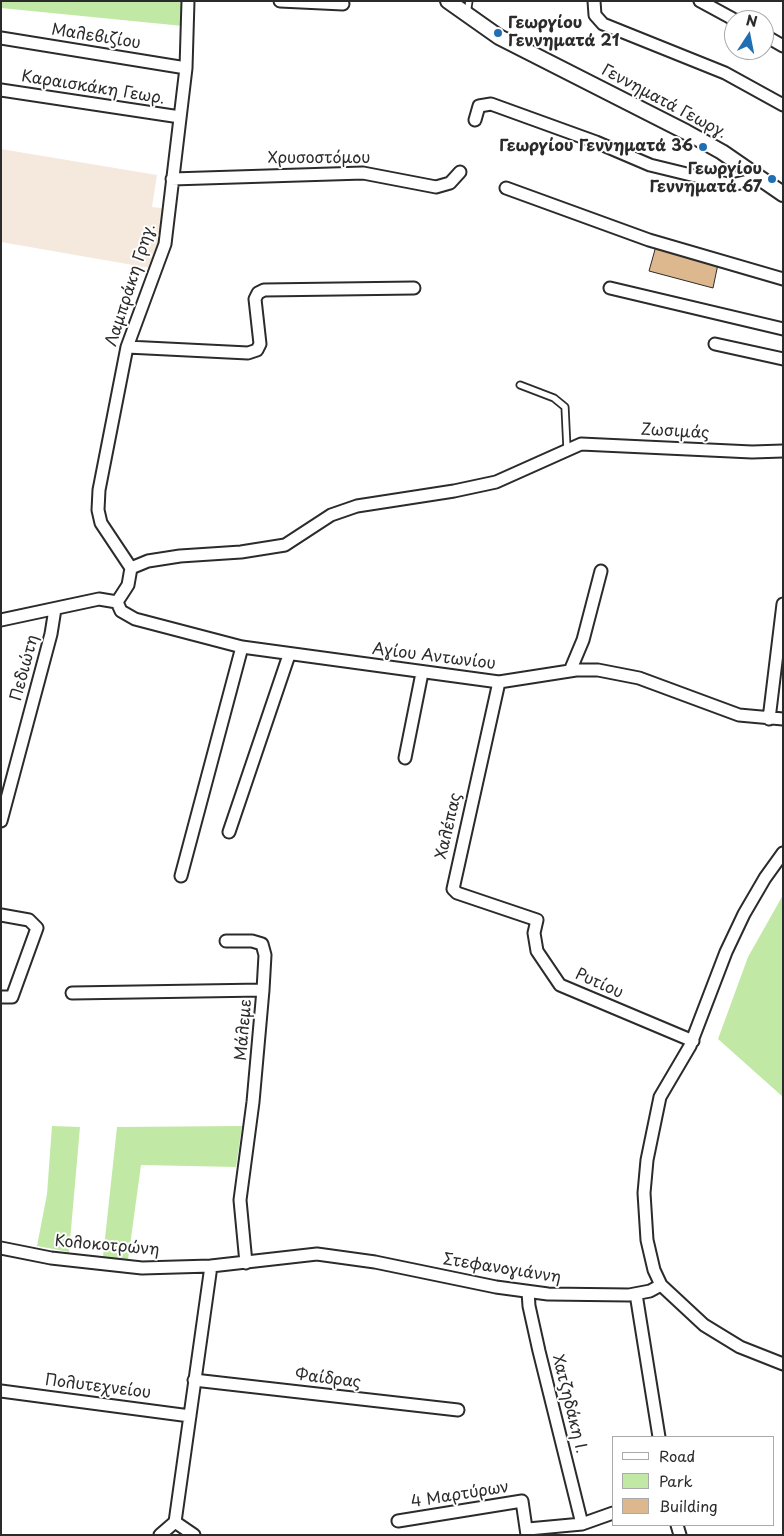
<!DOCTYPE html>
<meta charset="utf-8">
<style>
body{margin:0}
#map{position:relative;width:784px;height:1536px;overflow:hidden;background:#fff;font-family:"Playpen Sans",sans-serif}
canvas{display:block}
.frame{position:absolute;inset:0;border:2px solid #2b2b2b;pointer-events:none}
.legend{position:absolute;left:612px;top:1436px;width:162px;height:90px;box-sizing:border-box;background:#fff;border:1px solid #aaa;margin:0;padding:6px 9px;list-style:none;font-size:15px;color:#2b2b2b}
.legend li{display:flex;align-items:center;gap:10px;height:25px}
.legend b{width:25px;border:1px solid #aaa}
.north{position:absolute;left:724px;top:10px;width:50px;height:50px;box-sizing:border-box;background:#fff;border:1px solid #aaa;border-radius:50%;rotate:11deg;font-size:14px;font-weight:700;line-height:20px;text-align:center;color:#2b2b2b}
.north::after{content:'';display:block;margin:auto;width:18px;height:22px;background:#1f6fb2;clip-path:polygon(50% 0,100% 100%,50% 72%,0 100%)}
</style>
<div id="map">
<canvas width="784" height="1536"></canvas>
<div class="frame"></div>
<ul class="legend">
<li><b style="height:6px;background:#fff"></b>Road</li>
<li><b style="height:14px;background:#c1e9a5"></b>Park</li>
<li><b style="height:14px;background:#ddb78e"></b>Building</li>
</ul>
<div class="north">N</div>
</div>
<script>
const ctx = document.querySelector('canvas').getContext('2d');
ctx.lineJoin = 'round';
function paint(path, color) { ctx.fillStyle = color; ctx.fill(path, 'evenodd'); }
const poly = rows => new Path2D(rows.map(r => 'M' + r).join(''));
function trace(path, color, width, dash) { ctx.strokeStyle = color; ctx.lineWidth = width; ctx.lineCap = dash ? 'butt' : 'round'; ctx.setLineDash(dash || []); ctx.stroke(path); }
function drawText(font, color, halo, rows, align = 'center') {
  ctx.font = font + ' "Playpen Sans",sans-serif'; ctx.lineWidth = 4; ctx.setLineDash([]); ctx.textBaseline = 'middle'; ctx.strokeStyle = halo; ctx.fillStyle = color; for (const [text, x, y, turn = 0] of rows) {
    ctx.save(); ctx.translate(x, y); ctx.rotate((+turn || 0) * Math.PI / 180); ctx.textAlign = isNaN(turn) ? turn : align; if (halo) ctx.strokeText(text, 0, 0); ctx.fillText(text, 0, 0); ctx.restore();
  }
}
paint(poly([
 [1,149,157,175,152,207,162,208,165,218,162,237,150,268,1,242]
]), '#f5e9dd');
paint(poly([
 [1,1,184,1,183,26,1,8],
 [783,895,783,1097,718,1039,748,957],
 [52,1126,80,1127,69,1252,37,1246,47,1194],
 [242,1126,236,1167,141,1165,128,1260,103,1257,117,1127]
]), '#c1e9a5');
const building = poly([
 [656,246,718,264,713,288,649,271,656,246]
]);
paint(building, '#ddb78e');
trace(building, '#2b2b2b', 1);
const service = poly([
 [467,13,469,1],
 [520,385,554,398,565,407,567,449]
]);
const minor = poly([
 [280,1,343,4],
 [594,1,595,15,603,24,725,73,783,105],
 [700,1,735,20],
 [764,35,783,46],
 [1,38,186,68],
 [1,90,180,117],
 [475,120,479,106,491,104,596,142,650,165,732,185,760,178],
 [172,179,363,173,436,187,450,183,460,172],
 [506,188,649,240,783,279],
 [610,288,783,329],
 [715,344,783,359],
 [127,347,248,353,257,350,260,344,255,299,258,293,264,290,414,288],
 [131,568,148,561,180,556,241,552,285,545,331,515,357,506,454,491,496,482,581,444,752,452,783,451],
 [117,602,121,611,135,619,242,647,499,682,576,670,598,670,639,678,739,715,783,719],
 [117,602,128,585,131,568,101,523,98,510,99,490,127,347,165,244,186,68,188,1],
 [1,620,99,599,117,602],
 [570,671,583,640,601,571],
 [499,682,453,889,457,893,537,920,534,933,537,951,560,985,693,1041],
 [769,719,783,604],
 [405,758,422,673],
 [1,821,51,634,55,609],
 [229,832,289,655],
 [181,876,242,647],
 [1,915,29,920,37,928,12,997,1,997],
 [226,941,252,941,262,944,265,955,263,990],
 [72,993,263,990,253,1102,240,1200,246,1263],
 [1,1248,51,1258,142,1268,211,1266],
 [661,1285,704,1325,740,1347,783,1364],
 [528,1292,529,1306,539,1351,582,1524],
 [636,1294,659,1437],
 [194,1380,458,1410],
 [1,1391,190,1416],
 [398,1521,522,1501,527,1535],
 [175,1522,194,1535],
 [677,1525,680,1535],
 [528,1529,582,1524,613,1513],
 [160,1535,175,1522,211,1266,317,1254,375,1262,496,1287,548,1294,629,1295,650,1291,661,1285,654,1270,647,1240,644,1193,647,1160,660,1097,690,1046,726,952,744,914,765,878,783,853]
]);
const tertiary = poly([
 [448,1,499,37,686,132,722,152,783,194]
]);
trace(service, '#2b2b2b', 9);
trace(minor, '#2b2b2b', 15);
trace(tertiary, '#2b2b2b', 18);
trace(service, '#fff', 5.5);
trace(minor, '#fff', 11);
trace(tertiary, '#fff', 14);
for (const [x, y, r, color] of [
 [498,33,5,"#1f6fb2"],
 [703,147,5,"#1f6fb2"],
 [772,179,5,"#1f6fb2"]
]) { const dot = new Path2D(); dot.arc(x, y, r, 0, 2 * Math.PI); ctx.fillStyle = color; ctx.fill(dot); trace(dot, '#fff', 2); }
drawText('bold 16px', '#2b2b2b', '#fff', [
 ["Γεωργίου",508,24,"left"],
 ["Γεννηματά 21",508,42,"left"],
 ["Γεωργίου Γεννηματά 36",693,147],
 ["Γεωργίου",762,170],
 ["Γεννηματά 67",762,188]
], 'right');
drawText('16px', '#2b2b2b', '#fff', [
 ["Μαλεβιζίου",96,37,9],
 ["Καραισκάκη Γεωρ.",93,88,9],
 ["Γεννηματά Γεωργ.",664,102,28],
 ["Χρυσοστόμου",319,159],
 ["Λαμπράκη Γρηγ.",131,285,-72],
 ["Ζωσιμάς",675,432,3],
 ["Αγίου Αντωνίου",434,657,7],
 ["Πεδιώτη",25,668,-75],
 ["Χαλέπας",449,826,-77],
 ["Ρυτίου",599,984,24],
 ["Μάλεμε",244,1030,-85],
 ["Κολοκοτρώνη",107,1246,5],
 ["Στεφανογιάννη",502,1269,9],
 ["Φαίδρας",328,1379,7],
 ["Πολυτεχνείου",98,1387,7],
 ["Χατζηδάκη Ι.",569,1404,76],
 ["4 Μαρτύρων",460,1495,-9]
]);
</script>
